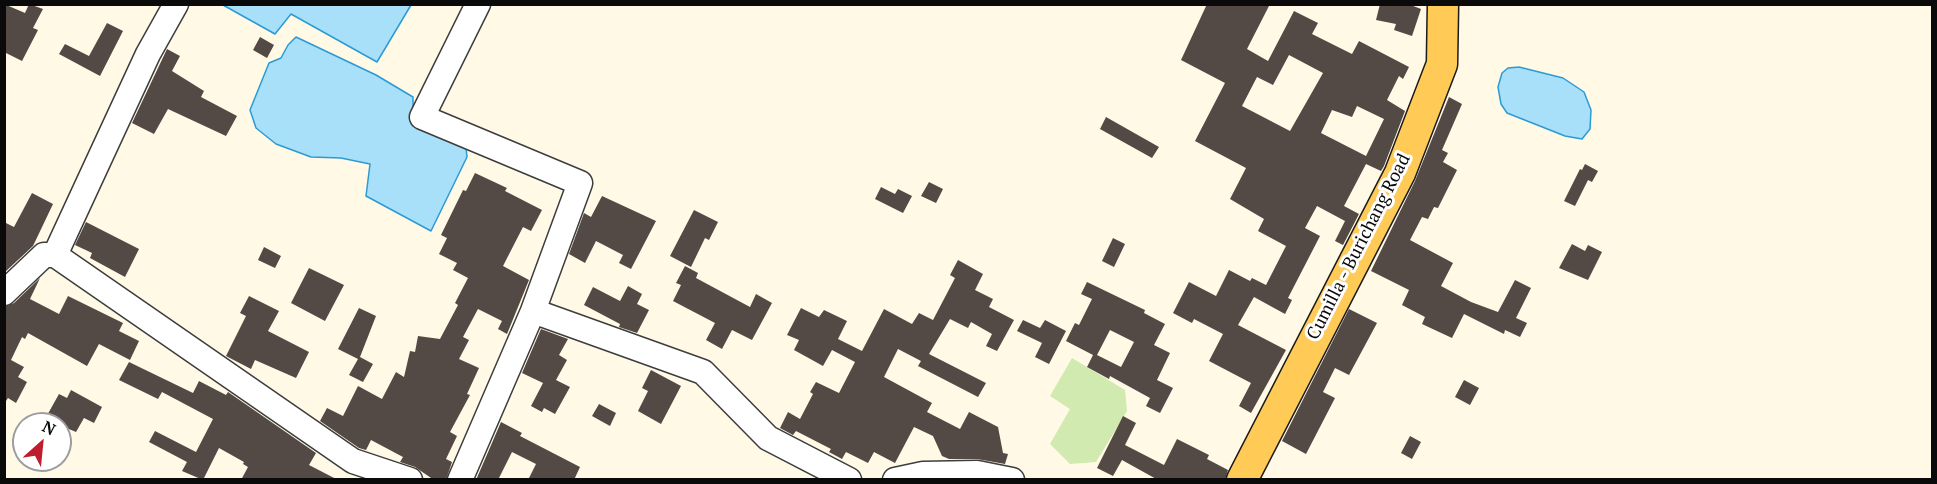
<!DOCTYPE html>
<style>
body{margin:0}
#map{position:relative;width:1937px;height:484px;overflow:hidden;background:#fff9e6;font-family:"PT Serif",serif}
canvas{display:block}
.frame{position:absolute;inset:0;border:6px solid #0a0a0a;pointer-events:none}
.north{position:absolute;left:12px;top:412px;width:60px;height:60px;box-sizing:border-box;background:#fff;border:2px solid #9d9d9d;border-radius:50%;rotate:27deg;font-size:16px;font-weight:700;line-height:24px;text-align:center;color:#0a0a0a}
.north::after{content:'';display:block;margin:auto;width:21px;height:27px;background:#bf1d2e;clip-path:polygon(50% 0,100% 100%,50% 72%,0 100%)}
</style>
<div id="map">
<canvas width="1937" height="484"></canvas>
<div class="frame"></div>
<div class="north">N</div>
</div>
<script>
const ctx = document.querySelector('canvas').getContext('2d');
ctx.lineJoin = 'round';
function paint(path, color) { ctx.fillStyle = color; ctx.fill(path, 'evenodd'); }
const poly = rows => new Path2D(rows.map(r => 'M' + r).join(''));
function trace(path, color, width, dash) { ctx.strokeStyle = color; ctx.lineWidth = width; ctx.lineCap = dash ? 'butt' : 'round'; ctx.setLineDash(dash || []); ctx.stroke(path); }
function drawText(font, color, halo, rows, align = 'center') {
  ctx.font = font + ' "PT Serif",serif'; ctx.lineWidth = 6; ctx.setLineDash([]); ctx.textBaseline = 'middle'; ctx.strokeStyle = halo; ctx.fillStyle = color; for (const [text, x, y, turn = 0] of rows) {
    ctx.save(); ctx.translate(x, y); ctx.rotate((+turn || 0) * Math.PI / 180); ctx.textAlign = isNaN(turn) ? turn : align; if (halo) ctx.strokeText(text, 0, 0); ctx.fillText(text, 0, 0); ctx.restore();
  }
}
paint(poly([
 [1072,358,1125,390,1127,411,1096,462,1070,464,1050,444,1070,409,1050,396]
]), '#d1eaaf');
const water = poly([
 [223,5,411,5,377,62,291,14,275,34,223,5],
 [296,37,376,75,413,97,413,119,465,138,467,157,431,231,366,196,370,164,341,158,311,157,276,144,256,128,250,110,269,63,281,58,288,45,296,37],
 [1519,67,1563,78,1584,92,1591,110,1590,129,1582,139,1565,136,1507,113,1501,104,1498,87,1502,73,1508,68,1519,67]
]);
paint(water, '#a8e0f9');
trace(water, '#2c9bd3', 1.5);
paint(poly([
 [4,4,25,13,29,4,43,9,33,28,38,30,22,61,4,52],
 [1207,4,1270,4,1247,49,1268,61,1294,11,1318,23,1312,34,1352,54,1359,41,1409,67,1403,79,1399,76,1387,100,1405,111,1384,166,1381,171,1366,164,1344,206,1359,214,1343,245,1335,241,1345,221,1317,206,1305,228,1320,236,1288,298,1292,300,1285,314,1254,297,1238,325,1286,350,1251,413,1239,406,1251,383,1209,361,1223,334,1194,319,1192,323,1173,313,1189,282,1216,296,1229,270,1250,281,1252,278,1266,285,1286,246,1258,231,1264,219,1230,199,1246,168,1195,141,1225,83,1181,60],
 [1289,55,1323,73,1290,131,1242,106,1257,77,1273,85],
 [1357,106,1384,119,1366,156,1321,133,1332,110,1352,117],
 [1380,4,1408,4,1421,9,1412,36,1394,30,1396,24,1376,20],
 [107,23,123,31,100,76,59,54,65,44,89,56],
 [260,37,274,45,267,58,253,50],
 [167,49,180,56,172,71,204,91,201,97,237,116,226,136,168,109,154,134,132,123],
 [1449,97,1462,104,1442,150,1448,153,1443,162,1457,170,1438,208,1434,207,1428,219,1422,217,1410,240,1453,263,1441,286,1471,302,1498,312,1515,280,1531,288,1516,318,1527,323,1520,337,1505,330,1504,334,1464,314,1452,338,1422,324,1425,317,1402,305,1409,290,1371,271,1415,181],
 [1106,117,1159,147,1152,158,1100,129],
 [1585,164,1598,171,1592,182,1588,180,1575,206,1564,201,1580,169,1582,170],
 [475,173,507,188,505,191,542,210,531,231,523,227,503,266,529,280,507,334,498,329,502,321,478,309,463,337,469,340,459,359,479,368,467,394,470,395,450,432,457,436,446,459,452,462,446,480,434,480,415,467,400,462,403,457,371,440,366,450,359,448,320,421,327,408,343,416,358,386,382,399,396,372,404,377,410,351,415,352,418,336,440,339,458,305,455,303,468,278,453,270,457,263,439,254,447,238,441,235,463,190,466,191],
 [929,182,943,189,936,203,921,196],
 [881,187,895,194,898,189,912,196,903,213,875,199],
 [32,193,53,204,33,246,4,273,4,222,14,227],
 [602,196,656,221,631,269,619,263,623,255,596,241,585,263,569,254,584,213,591,217],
 [694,210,718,222,709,240,705,238,691,267,670,256],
 [86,222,139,249,125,277,90,258,92,253,75,245],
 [1113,238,1125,244,1114,267,1102,261],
 [1572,244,1585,251,1588,245,1602,252,1588,280,1559,268],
 [264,247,281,256,275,268,258,260],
 [958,260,983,274,975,290,993,299,989,307,1014,320,997,351,986,346,992,334,971,322,968,328,950,319,929,354,986,383,978,397,918,366,921,361,898,349,884,377,932,403,927,412,960,429,969,412,998,427,1003,453,1008,454,1005,464,977,459,949,459,942,456,933,436,914,427,895,463,874,452,868,463,846,452,842,459,829,452,831,449,796,431,793,435,780,428,788,412,800,419,813,394,810,392,816,382,839,393,855,362,832,350,823,366,794,350,799,340,787,335,801,308,819,317,824,310,847,321,838,339,862,351,884,309,912,324,919,313,933,320,955,278,950,275],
 [685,266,698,273,696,278,750,307,756,294,772,303,752,340,732,330,722,349,706,340,715,323,673,301,681,285,676,283],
 [309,268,344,285,325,321,291,303],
 [40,278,30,299,59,314,68,296,123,323,119,331,139,341,130,360,99,344,87,366,28,333,25,339,22,337,11,360,24,367,18,377,27,382,16,403,8,398,4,404,4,307,14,303],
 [1087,282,1145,310,1144,313,1165,324,1154,345,1170,353,1157,380,1173,388,1160,413,1146,406,1150,398,1110,376,1109,379,1087,367,1093,355,1066,341,1075,323,1079,325,1092,299,1081,294],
 [1110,330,1134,342,1121,367,1097,355],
 [628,286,642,294,637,304,649,310,637,333,619,327,620,324,584,305,593,287,620,301],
 [249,296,279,311,268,331,309,352,296,378,255,360,251,369,226,356,246,316,240,313],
 [359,308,376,316,360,357,373,364,363,382,349,375,358,359,338,349],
 [1349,309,1377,323,1349,375,1335,368,1323,392,1335,398,1306,454,1282,441],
 [1023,320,1040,328,1045,320,1066,331,1049,364,1035,357,1042,343,1017,331],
 [541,329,568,339,559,355,567,360,556,380,570,387,555,414,544,408,542,412,531,406,543,383,522,373],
 [129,362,193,393,199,381,226,395,228,392,316,453,309,465,338,480,241,480,248,467,243,464,244,462,219,448,203,480,182,471,187,462,149,442,155,431,196,452,213,419,162,392,158,399,119,380],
 [651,370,681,386,661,424,638,411,648,391,642,388],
 [1464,380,1479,388,1470,405,1455,397],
 [71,390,102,407,94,423,84,418,76,432,45,419,59,394,67,398],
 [599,404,616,413,610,426,592,416],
 [1123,416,1136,423,1125,445,1164,465,1177,439,1209,455,1207,459,1228,470,1225,480,1158,480,1122,460,1113,476,1097,468],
 [501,422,522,433,520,436,580,467,574,480,528,480,536,464,512,452,498,480,476,480],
 [1410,436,1421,442,1412,459,1401,453]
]), '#534a46');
const minor = poly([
 [478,4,422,117,580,183,533,311],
 [55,255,148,54,176,4],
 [4,293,44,255,55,255,353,461,410,480],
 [460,480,533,311,703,372,768,438,849,480],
 [895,480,923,474,977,473,1012,480]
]);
const major = poly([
 [1242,480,1400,173,1442,64,1443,4]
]);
trace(minor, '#3d3d3d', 27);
trace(major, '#1b1b1b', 33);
trace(minor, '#fff', 24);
trace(major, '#ffcb56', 30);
drawText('18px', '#0a0a0a', '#fff', [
 ["Cumilla - Burichang Road",1359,247,-63]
]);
</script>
